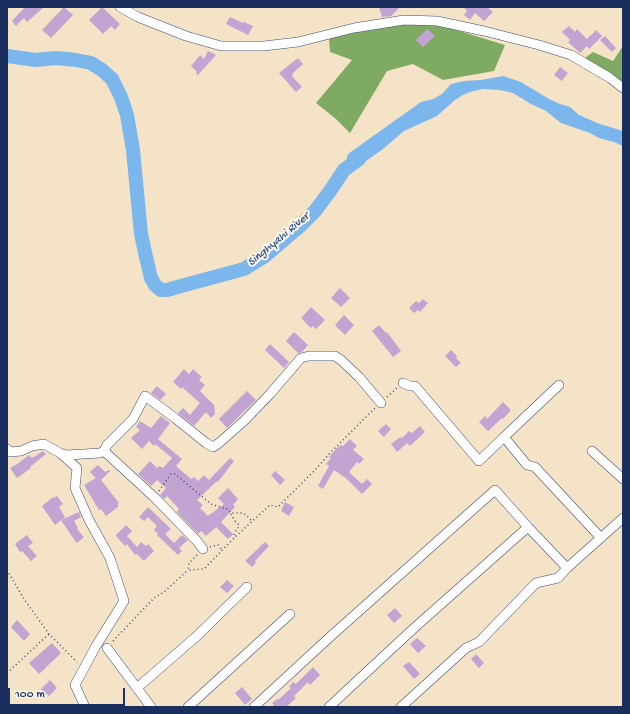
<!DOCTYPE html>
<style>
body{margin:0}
#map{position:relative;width:630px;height:714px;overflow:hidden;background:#f4e3c7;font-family:"Gochi Hand",sans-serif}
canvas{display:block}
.frame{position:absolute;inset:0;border:8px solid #1b2f5e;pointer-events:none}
.scale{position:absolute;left:8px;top:688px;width:117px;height:18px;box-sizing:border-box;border:2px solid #1b2f5e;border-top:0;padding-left:5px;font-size:12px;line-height:14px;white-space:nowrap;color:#1b2f5e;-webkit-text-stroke:3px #fbf7ec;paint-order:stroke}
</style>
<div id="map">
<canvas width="630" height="714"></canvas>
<div class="frame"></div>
<div class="scale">100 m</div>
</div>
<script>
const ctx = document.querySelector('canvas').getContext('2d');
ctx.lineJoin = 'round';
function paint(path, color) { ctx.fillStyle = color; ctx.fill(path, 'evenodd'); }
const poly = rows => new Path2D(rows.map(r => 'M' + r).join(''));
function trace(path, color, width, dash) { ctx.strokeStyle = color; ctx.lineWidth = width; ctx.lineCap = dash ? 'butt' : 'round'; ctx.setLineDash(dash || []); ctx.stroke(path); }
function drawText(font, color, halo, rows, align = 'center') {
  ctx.font = font + ' "Gochi Hand",sans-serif'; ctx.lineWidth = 4; ctx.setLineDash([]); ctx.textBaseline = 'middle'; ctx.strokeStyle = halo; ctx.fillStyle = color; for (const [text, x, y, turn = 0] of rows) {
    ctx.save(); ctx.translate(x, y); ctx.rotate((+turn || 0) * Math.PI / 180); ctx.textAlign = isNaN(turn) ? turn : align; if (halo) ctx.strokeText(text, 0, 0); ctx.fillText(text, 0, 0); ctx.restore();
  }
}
paint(poly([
 [406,24,440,25,505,45,494,71,443,80,413,64,387,71,350,133,336,119,316,103,352,60,330,52,329,38,360,31],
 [623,46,623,82,585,58,593,52,613,61]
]), '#7faa61');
paint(poly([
 [503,76,521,82,549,99,560,104,570,107,579,115,597,123,623,131,623,146,614,142,599,138,590,133,561,123,546,111,531,104,513,93,500,90,483,89,470,92,463,95,455,100,437,116,404,131,383,149,356,168,344,170,348,154,421,102,433,99,442,94,451,84,464,81,481,80]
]), '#7bb6ec');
trace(poly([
 [7,56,36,60,56,58,76,60,91,63,102,70,112,79,121,97,127,115,133,150,141,234,146,257,151,278,155,285,161,290,167,290,181,286,244,269,265,256,299,227,315,211,330,191,344,170,359,159]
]), '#7bb6ec', 14);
paint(poly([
 [25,7,44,7,27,22,24,18,16,26,12,21],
 [64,7,73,15,51,38,42,30],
 [102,7,120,24,115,30,111,26,103,34,89,20],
 [379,7,400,7,391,16,382,17],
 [463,7,487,7,493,12,484,21,475,13,470,20,464,15,467,11],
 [230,17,243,23,244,22,253,26,248,35,226,24],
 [569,26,575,32,577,29,587,39,596,30,602,36,589,49,587,46,580,53,568,42,570,40,562,32],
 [427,29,435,36,423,47,416,40],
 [605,36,616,48,612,52,600,40],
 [208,51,216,55,198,75,196,74,197,72,191,66,200,55,204,59],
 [298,58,303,64,292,74,293,75,292,76,302,87,296,92,279,73],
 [560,67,568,73,562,81,554,75],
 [340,288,350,298,341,307,331,298],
 [423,299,428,303,420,312,418,310,414,313,409,308,416,301,419,303],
 [311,307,325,320,316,329,313,326,311,328,301,318],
 [344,315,354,325,345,335,335,325],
 [379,325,386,333,387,332,401,351,393,357,372,331],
 [294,332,308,345,302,352,298,353,286,341],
 [270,344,289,362,284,368,265,350],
 [451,350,457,356,456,358,461,363,456,367,445,356],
 [184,369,189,374,193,369,202,377,199,380,205,385,200,391,214,405,215,414,211,418,206,412,194,426,178,413,183,408,190,415,200,403,182,387,181,389,173,382],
 [157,386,166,394,160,400,151,393],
 [247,391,256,400,227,428,219,419],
 [503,402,511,410,503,419,502,418,488,431,479,422,485,416,487,419],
 [161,416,170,423,158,439,182,459,176,466,191,479,194,477,198,481,204,475,209,480,230,458,234,461,218,482,217,481,197,500,203,505,200,508,208,516,224,504,218,498,228,488,238,499,233,505,235,507,221,522,233,534,228,539,216,527,206,536,201,531,198,534,177,512,179,509,167,496,164,499,160,495,166,488,157,480,151,486,138,474,150,461,157,468,159,466,163,468,172,458,155,444,154,446,149,441,142,449,131,438,140,430,136,427,140,421,151,428],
 [386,424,391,429,384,437,378,431],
 [420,426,425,432,410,446,407,443,397,452,391,444,400,437,402,438,409,431,412,433],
 [350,439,357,446,353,450,364,459,359,464,357,462,349,472,362,484,367,479,372,484,362,494,347,479,334,470,323,489,318,486,329,466,326,464,331,458,329,457,337,448,341,445,343,446],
 [43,451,46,454,30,467,31,468,17,478,10,468,15,465,16,465,29,455,32,458],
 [98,465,105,472,109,470,110,471,101,480,119,503,117,504,119,506,106,516,101,509,99,510,84,485,96,478,90,472],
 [275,471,285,480,280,485,271,475],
 [57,496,63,504,59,507,65,517,55,525,42,506,53,497,54,498],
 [285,502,294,507,289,516,281,511],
 [148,507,171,529,165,534,174,543,182,535,188,540,179,548,182,551,178,555,157,535,158,534,154,530,157,526,148,517,144,521,139,517],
 [79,512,81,517,74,521,78,528,77,529,84,537,77,543,71,535,61,520],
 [126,525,132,531,127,536,137,547,141,542,146,546,148,544,154,551,144,561,137,554,135,555,127,544,125,546,116,536,116,535],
 [27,535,33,543,28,546,37,556,31,561,22,551,20,552,15,544],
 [265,542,269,546,255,561,256,563,252,567,245,561],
 [227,580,234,586,227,593,220,587],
 [395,608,402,616,394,623,387,615],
 [17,620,30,634,24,641,11,627],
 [417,638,426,646,418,653,410,644],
 [52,643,61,653,39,674,29,663],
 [476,654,484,663,479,668,471,659],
 [409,662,420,674,414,679,403,666],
 [313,667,320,675,310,685,308,682,294,696,296,698,286,707,271,707,274,705,272,703,277,699,278,700,291,688,289,687,293,682,296,684],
 [50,680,57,688,49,696,41,689],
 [242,687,252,699,245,705,235,693]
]), '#c1a4d2');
const minor = poly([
 [120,7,138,17,186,36,221,46,264,46,298,42,354,28,404,20,437,21,484,31,539,45,571,55,610,78,623,88],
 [403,383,410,386,415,386,479,461,504,437,527,465,535,467,601,538],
 [504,437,559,385],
 [7,449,10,452,21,451,32,446,44,444,60,453,67,455,100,453,104,451,107,445,133,419,145,396,175,418,206,443,213,447,219,443,245,420,270,394,301,358,309,356,335,356,341,360,359,377,381,403],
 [104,451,154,497,197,541,203,549],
 [592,451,623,479],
 [60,453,77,468,75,488,89,520,110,558,124,601,96,646,75,685,85,707],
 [107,648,151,707],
 [137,688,198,635,247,587],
 [188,707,290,614],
 [254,707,331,636,495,490,528,527],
 [329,707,413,629,528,527,567,568],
 [401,707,466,648,479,642,536,583,558,578,567,568,623,518]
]);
trace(minor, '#3c4a6e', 10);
trace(poly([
 [387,397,397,388],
 [159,491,171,474,175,474,211,504,222,508,226,508,231,513,243,513,246,515,252,521],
 [231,514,235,521,239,525,238,528,234,533,234,538],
 [210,547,218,545,222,550],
 [197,555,189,563,188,570,204,569,234,538,270,505,278,507,315,470,331,452,375,408],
 [7,570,24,599,49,634,77,662],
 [113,641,154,598,164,592,188,570],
 [7,673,49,634]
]), '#3c4a6e', 1.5, [1, 3]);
trace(minor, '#fff', 9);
drawText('italic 12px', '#385889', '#fbf7ec', [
 ["Singhyahi River",279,240,-40]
]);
</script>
